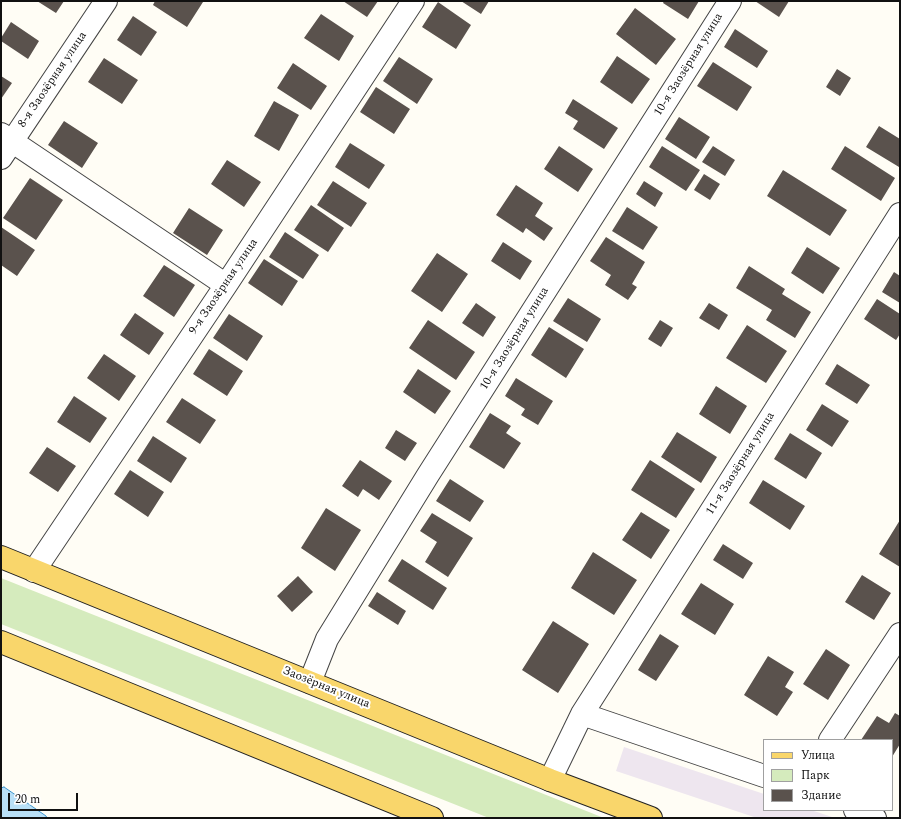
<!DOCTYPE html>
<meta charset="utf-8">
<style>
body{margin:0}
#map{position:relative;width:901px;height:819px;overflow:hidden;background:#fffdf5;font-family:Spectral,serif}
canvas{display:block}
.frame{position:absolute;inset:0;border:2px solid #111;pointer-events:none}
.legend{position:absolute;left:763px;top:739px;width:130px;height:72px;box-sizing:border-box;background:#fff;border:1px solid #a0a0a0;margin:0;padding:5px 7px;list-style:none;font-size:12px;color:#111}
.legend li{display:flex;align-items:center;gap:8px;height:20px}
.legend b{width:20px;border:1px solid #a0a0a0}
.scale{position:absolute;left:8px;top:793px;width:70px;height:18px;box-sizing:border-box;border:2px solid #111;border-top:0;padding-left:5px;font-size:12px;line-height:14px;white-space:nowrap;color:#111;-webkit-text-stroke:3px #fff;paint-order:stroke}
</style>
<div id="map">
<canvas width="901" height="819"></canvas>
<div class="frame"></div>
<ul class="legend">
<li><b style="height:5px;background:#f9d66b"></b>Улица</li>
<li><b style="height:11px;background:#d5ebbd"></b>Парк</li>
<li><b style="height:11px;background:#5a524d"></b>Здание</li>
</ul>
<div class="scale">20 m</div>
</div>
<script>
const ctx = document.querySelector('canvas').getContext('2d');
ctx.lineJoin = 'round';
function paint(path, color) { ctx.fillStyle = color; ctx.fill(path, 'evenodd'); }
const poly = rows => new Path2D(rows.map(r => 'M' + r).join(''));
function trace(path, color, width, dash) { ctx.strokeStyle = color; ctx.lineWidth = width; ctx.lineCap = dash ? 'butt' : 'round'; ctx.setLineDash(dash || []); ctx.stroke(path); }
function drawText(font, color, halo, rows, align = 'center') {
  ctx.font = font + ' Spectral,serif'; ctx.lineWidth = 4; ctx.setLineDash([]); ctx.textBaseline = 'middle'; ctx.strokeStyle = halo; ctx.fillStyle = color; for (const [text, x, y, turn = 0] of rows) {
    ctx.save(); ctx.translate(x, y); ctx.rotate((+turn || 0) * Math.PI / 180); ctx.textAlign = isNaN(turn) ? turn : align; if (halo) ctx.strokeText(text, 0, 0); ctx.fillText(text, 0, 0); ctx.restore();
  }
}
paint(poly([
 [624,747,764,794,764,810,811,810,835,818,757,818,616,771]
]), '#eee6ef');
paint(poly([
 [1,578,604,818,489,818,1,624]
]), '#d5ebbd');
const water = poly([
 [4,787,46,816,47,818,1,818,1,788,4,787]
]);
paint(water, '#b9e0f7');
trace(water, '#3f96cf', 1);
paint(poly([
 [37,1,64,1,56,13],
 [155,1,201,1,203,2,187,27,153,5],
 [343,1,378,1,367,17],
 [461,1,489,1,481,14],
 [664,1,699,1,688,19,663,3],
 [755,1,789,1,779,17],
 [438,2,471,25,456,49,422,27],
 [635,8,676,39,656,65,616,34],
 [321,14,354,36,339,61,304,38],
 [133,16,157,32,141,56,117,40],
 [11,22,39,41,28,59,1,41,1,38],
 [735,29,768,51,757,68,724,47],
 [617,56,650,79,632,104,600,82],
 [399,57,433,79,417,104,383,81],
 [104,58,138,80,122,104,88,82],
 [713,62,752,87,737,111,697,86],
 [293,63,327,86,311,110,277,88],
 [837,69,851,78,840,96,826,87],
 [1,76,12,83,1,99],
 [376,87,410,109,394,134,360,112],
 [573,99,618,128,604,149,573,129,578,121,565,113],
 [274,101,299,115,279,151,254,136],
 [679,117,710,137,696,159,665,139],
 [64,121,98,143,82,168,48,145],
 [879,126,900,139,900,165,899,167,866,147],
 [350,143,385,165,369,189,335,167],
 [559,146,593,169,578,192,544,169],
 [662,146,700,170,686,191,649,167],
 [713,146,735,160,725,176,702,162],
 [845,146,895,178,881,201,831,169],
 [227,160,261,182,244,207,211,184],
 [783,170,847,210,830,236,767,196],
 [704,174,720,184,710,200,694,190],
 [30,178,63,200,36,240,3,218],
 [333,181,367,203,351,227,317,205],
 [644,181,663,193,655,207,636,194],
 [516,185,543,203,535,216,553,228,544,241,526,228,523,233,496,215],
 [311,205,344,228,328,252,294,230],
 [627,207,658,227,643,250,612,231],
 [189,208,223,230,207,255,173,233],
 [1,227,35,250,17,276,1,265],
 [285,232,319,255,303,279,269,257],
 [606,237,645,262,632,284,637,287,628,300,605,285,611,275,590,261],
 [503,242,532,261,520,280,491,261],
 [807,247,840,268,823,294,791,273],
 [437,253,468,274,442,312,411,291],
 [264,259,298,281,282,306,248,283],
 [164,265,195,285,174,317,143,296],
 [749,266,785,289,782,294,811,312,795,338,766,320,772,310,736,288],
 [894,272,900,276,900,303,882,292],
 [568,298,601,319,587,342,553,321],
 [877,299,900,314,900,334,896,340,864,319],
 [476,303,496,317,483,337,462,323],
 [709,303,728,315,719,330,699,318],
 [135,313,164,333,149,355,120,335],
 [229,314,263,336,247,361,213,338],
 [428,320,475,352,456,380,409,348],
 [660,320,673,328,661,347,648,339],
 [747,325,787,351,766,383,726,358],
 [549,327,584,349,566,378,531,355],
 [209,349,243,371,227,396,193,374],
 [104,354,136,376,119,401,87,378],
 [837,364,870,385,857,404,825,384],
 [418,369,451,391,435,414,403,392],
 [516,378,553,401,538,425,521,415,525,409,505,396],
 [716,386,747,406,730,434,699,414],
 [74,396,107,418,90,443,57,422],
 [182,398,216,420,200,444,166,422],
 [822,404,849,421,832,447,806,430],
 [490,413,511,426,506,433,521,443,504,469,469,447],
 [396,430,417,443,405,461,385,448],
 [677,432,717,457,701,483,661,457],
 [790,433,822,453,806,479,774,459],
 [153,436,187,458,171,483,137,461],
 [47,447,76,466,58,492,29,473],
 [360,460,392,481,379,500,363,489,358,497,342,486],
 [650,460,695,489,676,518,631,490],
 [130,470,164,492,148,517,114,494],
 [450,479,484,501,470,522,436,501],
 [763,480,805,506,790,530,749,503],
 [326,508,361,530,335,571,301,548],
 [641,512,670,530,651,559,622,540],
 [432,513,473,538,448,577,425,562,437,542,420,531],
 [900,520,900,567,879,554],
 [723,544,753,563,743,579,713,560],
 [593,552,637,580,614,615,571,588],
 [402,559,447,588,433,610,388,581],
 [862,575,891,593,874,620,845,602],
 [298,576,313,592,292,612,277,596],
 [701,583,734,604,715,635,681,614],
 [377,592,406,611,398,625,368,606],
 [553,621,589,644,558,693,522,670],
 [660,634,679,646,656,681,638,670],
 [826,649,850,665,828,700,803,684],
 [768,656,794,672,785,687,793,692,777,716,744,695],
 [895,713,900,716,900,744,892,757,892,740,861,740,877,716,889,723]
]), '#5a524d');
const minor = poly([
 [1,134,226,285],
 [1,158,106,1],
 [34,571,226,285,413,1],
 [310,682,327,639,428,475,730,1],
 [582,714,764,776],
 [830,740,900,634],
 [550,780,582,714,900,214],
 [855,810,875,818]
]);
const major = poly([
 [1,557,550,780,651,818],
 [1,642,432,818]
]);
trace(minor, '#444', 24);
trace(major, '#222', 24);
trace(minor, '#fff', 22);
trace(major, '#f9d66b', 22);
drawText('12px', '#111', '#fff', [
 ["10-я Заозёрная улица",689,65,-58],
 ["8-я Заозёрная улица",53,80,-56],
 ["9-я Заозёрная улица",224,287,-56],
 ["10-я Заозёрная улица",515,339,-58],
 ["11-я Заозёрная улица",741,464,-58],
 ["Заозёрная улица",326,688,22]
]);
</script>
